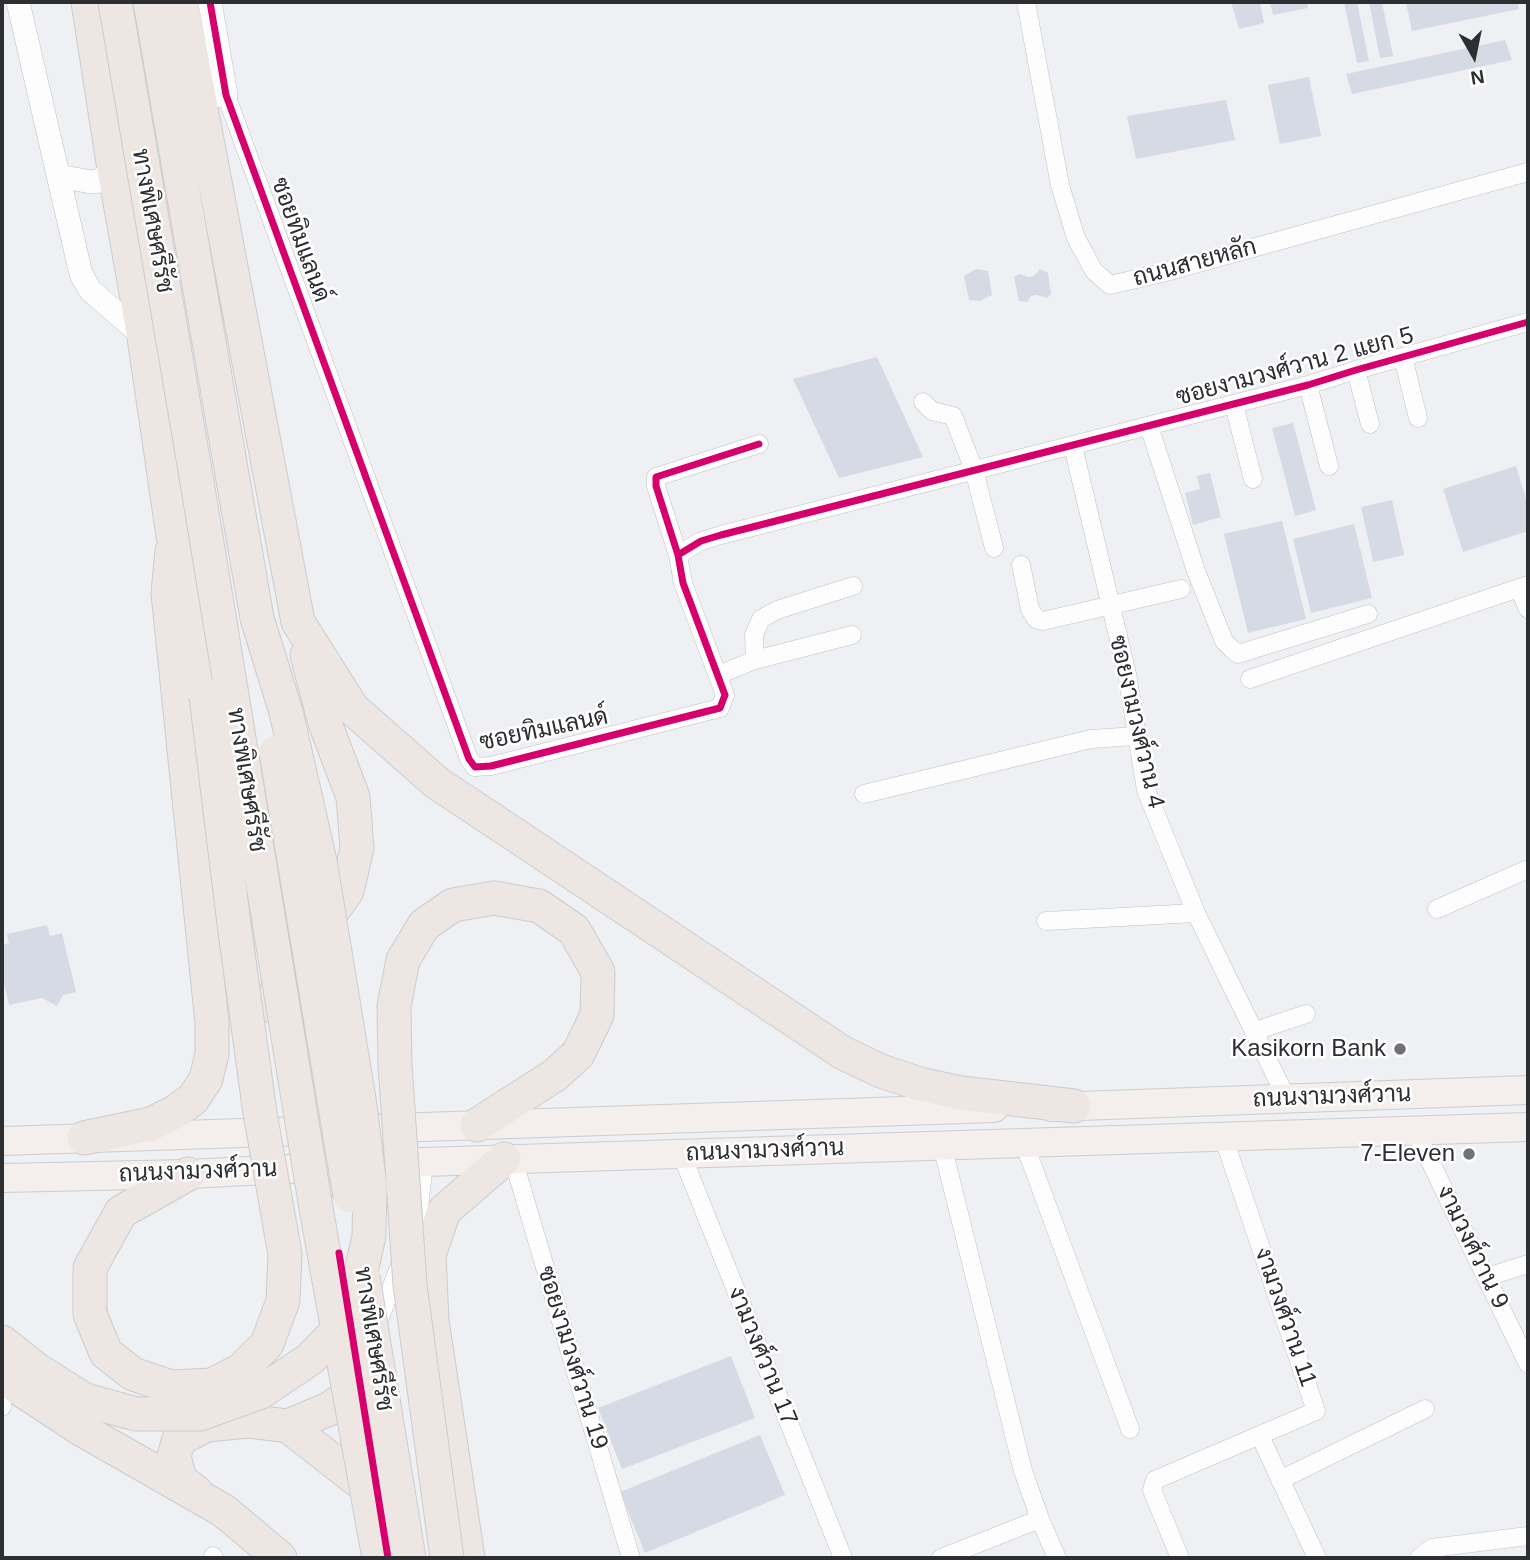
<!DOCTYPE html>
<meta charset="utf-8">
<style>
body{margin:0}
#map{position:relative;width:1530px;height:1560px;overflow:hidden;background:#eff0f4;font-family:Helvetica,sans-serif}
canvas{display:block}
.frame{position:absolute;inset:0;border:4px solid #2d2e31;pointer-events:none}
.north{position:absolute;left:1439px;top:21px;width:70px;height:70px;-webkit-text-stroke:5px #fff;paint-order:stroke;rotate:171deg;font-size:19px;font-weight:700;line-height:28px;text-align:center;color:#2d2e31}
.north::after{content:'';display:block;margin:auto;width:24px;height:32px;background:#2d2e31;clip-path:polygon(50% 0,100% 100%,50% 72%,0 100%)}
</style>
<div id="map">
<canvas width="1530" height="1560"></canvas>
<div class="frame"></div>
<div class="north">N</div>
</div>
<script>
const ctx = document.querySelector('canvas').getContext('2d');
ctx.lineJoin = 'round';
function paint(path, color) { ctx.fillStyle = color; ctx.fill(path, 'evenodd'); }
const poly = rows => new Path2D(rows.map(r => 'M' + r).join(''));
function trace(path, color, width, dash) { ctx.strokeStyle = color; ctx.lineWidth = width; ctx.lineCap = dash ? 'butt' : 'round'; ctx.setLineDash(dash || []); ctx.stroke(path); }
function drawText(font, color, halo, rows, align = 'center') {
  ctx.font = font + ' Helvetica,Sarabun,sans-serif'; ctx.lineWidth = 5; ctx.setLineDash([]); ctx.textBaseline = 'middle'; ctx.strokeStyle = halo; ctx.fillStyle = color; for (const [text, x, y, turn = 0] of rows) {
    ctx.save(); ctx.translate(x, y); ctx.rotate((+turn || 0) * Math.PI / 180); ctx.textAlign = isNaN(turn) ? turn : align; if (halo) ctx.strokeText(text, 0, 0); ctx.fillText(text, 0, 0); ctx.restore();
  }
}
paint(poly([
 [1231,2,1260,2,1264,23,1239,29],
 [1270,2,1307,2,1308,8,1273,15],
 [1344,2,1357,2,1369,61,1357,63],
 [1369,2,1382,2,1393,56,1380,58],
 [1406,2,1517,2,1519,9,1412,31],
 [1505,40,1512,60,1352,94,1346,74],
 [1309,77,1321,136,1280,144,1268,85],
 [1226,100,1235,140,1136,159,1127,116],
 [976,269,988,271,992,295,980,301,969,300,964,276],
 [1040,269,1048,273,1051,294,1047,298,1037,295,1031,296,1027,302,1019,301,1014,277,1020,274,1028,277,1034,276],
 [877,357,923,457,839,478,793,379],
 [1293,423,1316,510,1295,516,1272,428],
 [1516,466,1528,506,1528,531,1463,552,1443,489],
 [1210,473,1221,517,1193,525,1185,493,1200,489,1197,476],
 [1392,500,1404,555,1373,562,1361,507],
 [1282,521,1306,619,1248,633,1224,534],
 [1354,524,1372,598,1311,613,1293,539],
 [47,925,50,936,62,933,76,992,63,995,57,1006,42,998,9,1005,2,975,2,945,9,943,7,934],
 [731,1356,755,1418,622,1469,598,1408],
 [760,1435,785,1495,645,1553,620,1492]
]), '#d5dae5');
const minor = poly([
 [1026,2,1060,185,1072,225,1076,238,1094,271,1110,285,1162,273,1528,172],
 [226,95,469,759,475,767,491,766,720,708,725,695,683,583,678,555,656,486,656,477,759,444],
 [1403,357,1418,418],
 [1356,370,1370,424],
 [1308,385,1329,466],
 [923,402,932,411,953,416,974,470,994,548],
 [1234,405,1253,479],
 [1149,426,1196,571,1224,641,1232,649,1238,654,1368,614],
 [1073,446,1127,674,1146,790,1196,913,1287,1099],
 [678,555,701,541,721,535,1308,385,1356,370,1528,322],
 [1021,565,1030,609,1036,619,1043,621,1181,589],
 [1519,588,1528,609],
 [755,660,852,635],
 [718,675,755,660,754,635,761,619,777,610,853,586],
 [1250,679,1528,585],
 [864,794,1091,739,1136,736],
 [1437,909,1528,869],
 [1046,921,1196,913],
 [1255,1031,1306,1014],
 [1415,1130,1528,1364],
 [1024,1143,1130,1429],
 [942,1145,1023,1471,1040,1519,1057,1558],
 [681,1153,843,1558],
 [513,1159,631,1558],
 [418,1217,424,1162],
 [1487,1277,1528,1264],
 [377,1325,402,1260],
 [2,1402,2,1407],
 [1260,1436,1317,1558],
 [1280,1480,1425,1409],
 [213,1556,214,1558],
 [941,1558,1040,1519],
 [1180,1558,1152,1490,1155,1480,1316,1411,1223,1136],
 [1419,1558,1432,1548,1528,1536]
]);
const tertiary = poly([
 [18,2,81,274,90,290,144,337],
 [197,96,226,95,210,2],
 [59,176,91,182,99,181,114,169]
]);
const primary = poly([
 [1052,1107,1528,1090],
 [2,1141,994,1108],
 [2,1178,188,1174,424,1162,1528,1127]
]);
const motorway = poly([
 [88,2,114,169,144,337,173,536,191,592,203,661,206,696],
 [150,2,257,618],
 [181,2,298,622,353,709,437,783,843,1053,881,1071,920,1084,961,1093,1074,1106],
 [272,1006,278,987,347,891,357,848,353,797,325,723,307,655],
 [477,1125,555,1075,578,1054],
 [84,1138,151,1124,175,1112,193,1099,206,1079,212,1054,212,1023,168,593,172,551],
 [90,1314,90,1268,121,1212,188,1174],
 [2,1342,36,1369,85,1400,136,1414],
 [2,1371,17,1387,81,1429,224,1511,280,1558],
 [288,1426,383,1500],
 [196,1492,180,1480,174,1456,179,1439,207,1425,248,1421,288,1426,329,1409,370,1381],
 [468,1558,432,1321,429,1255,444,1211,504,1159]
]);
trace(minor, '#c0c1c4', 19);
trace(tertiary, '#c0c1c4', 24);
trace(primary, '#cbccce', 30);
trace(motorway, '#cbccce', 35);
trace(minor, '#fdfdfd', 18);
trace(tertiary, '#fdfdfd', 23);
trace(primary, '#f4efed', 28);
trace(motorway, '#eee6e2', 33);
const motorwayBridge = poly([
 [115,2,197,482,317,1214,379,1558],
 [276,752,350,1196],
 [363,1277,409,1558],
 [90,1314,106,1353,133,1374,171,1387,212,1385,241,1370,267,1344,283,1301,285,1254,260,1113,234,924,206,696],
 [136,1414,200,1414,261,1392,310,1359,335,1333,354,1303,369,1236,370,1187,360,1105,320,861,286,712,257,618],
 [447,1558,410,1285,395,1065,394,1006,403,960,424,925,453,905,494,898,539,906,574,930,598,972,597,1015,578,1054]
]);
trace(motorwayBridge, '#cbccce', 35, []);
trace(motorwayBridge, '#eee6e2', 33);
trace(poly([
 [210,2,226,95,469,759,475,767,491,766,720,708,725,695,683,583,678,555,656,486,656,477,759,444],
 [678,555,701,541,721,535,1308,385,1356,370,1528,322],
 [339,1253,388,1558]
]), '#d6006c', 7);
for (const [x, y, r, color] of [
 [1400,1049,7,"#717275"],
 [1469,1154,7,"#717275"]
]) { const dot = new Path2D(); dot.arc(x, y, r, 0, 2 * Math.PI); ctx.fillStyle = color; ctx.fill(dot); trace(dot, '#fff', 2.5); }
drawText('24px', '#2d2e31', '#fff', [
 ["ทางพิเศษศรีรัช",152,221,80],
 ["ซอยทิมแลนด์",300,240,70],
 ["ถนนสายหลัก",1195,263,-15],
 ["ซอยงามวงศ์วาน 2 แยก 5",1295,367,-15],
 ["ซอยงามวงศ์วาน 4",1136,722,77],
 ["ซอยทิมแลนด์",544,730,-12],
 ["ทางพิเศษศรีรัช",246,780,81],
 ["ถนนงามวงศ์วาน",1332,1097,-2],
 ["ถนนงามวงศ์วาน",765,1151,-2],
 ["ถนนงามวงศ์วาน",198,1172,-2],
 ["งามวงศ์วาน 9",1472,1247,64],
 ["งามวงศ์วาน 11",1285,1317,71],
 ["ทางพิเศษศรีรัช",373,1339,81],
 ["งามวงศ์วาน 17",762,1356,68],
 ["ซอยงามวงศ์วาน 19",572,1358,73]
]);
drawText('24px', '#2d2e31', '#fff', [
 ["Kasikorn Bank",1386,1049],
 ["7-Eleven",1455,1154]
], 'right');
</script>
